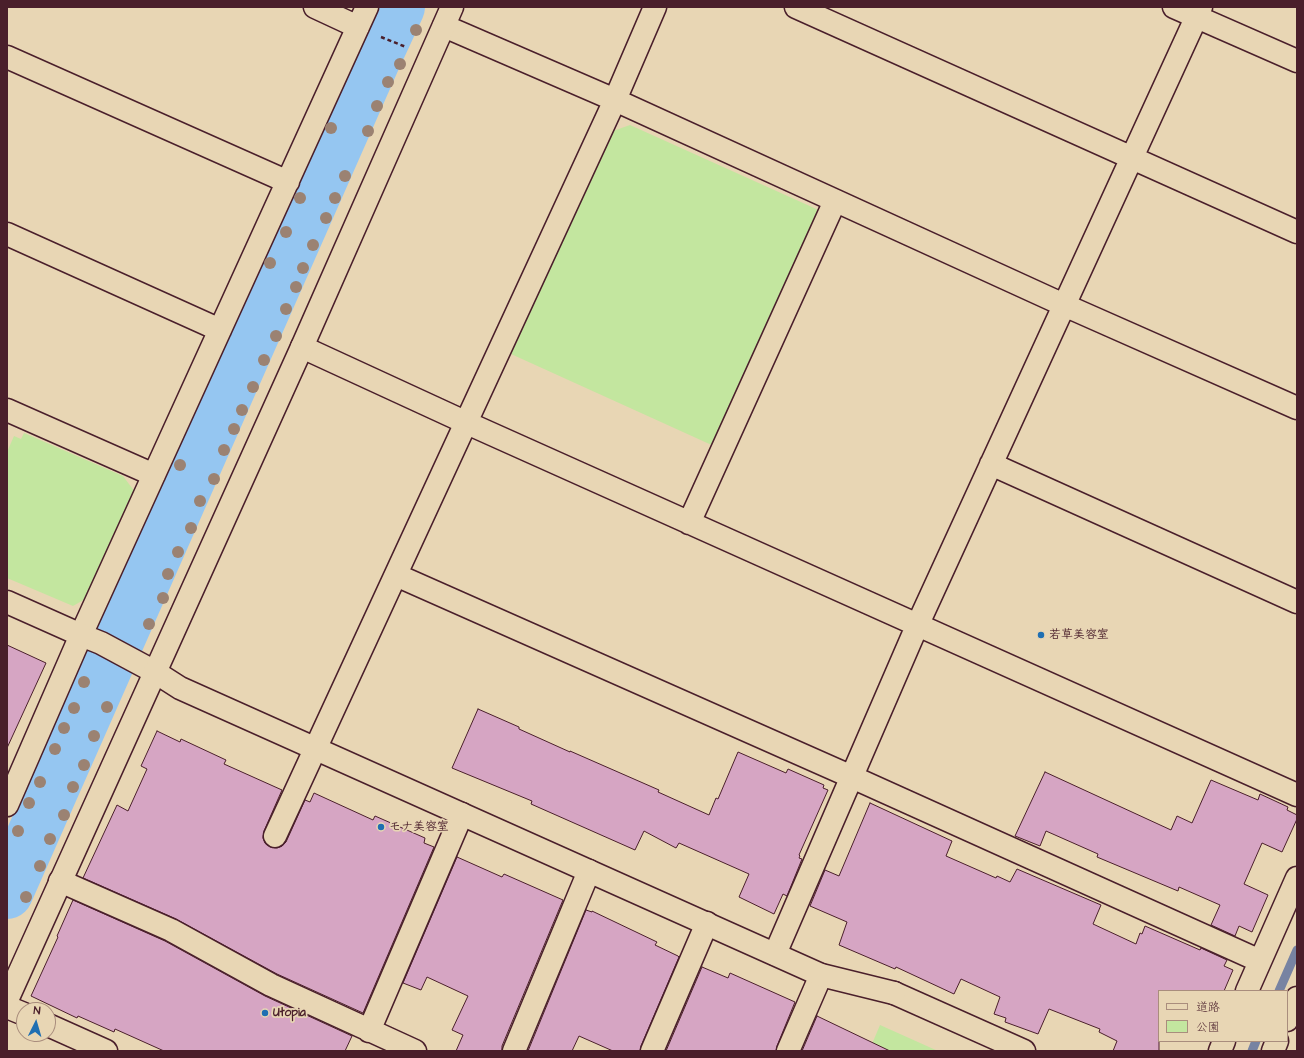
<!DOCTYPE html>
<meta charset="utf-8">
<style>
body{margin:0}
#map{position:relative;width:1304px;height:1058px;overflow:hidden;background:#e8d6b4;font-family:"Architects Daughter","Klee One",sans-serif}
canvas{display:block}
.frame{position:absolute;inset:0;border:8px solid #4a1f2b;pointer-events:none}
.legend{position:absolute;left:1158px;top:990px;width:130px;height:52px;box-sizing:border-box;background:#e8d6b4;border:1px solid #a98d7d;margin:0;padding:5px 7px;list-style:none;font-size:12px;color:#4a1f2b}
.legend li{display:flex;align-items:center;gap:8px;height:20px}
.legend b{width:20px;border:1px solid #a98d7d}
.north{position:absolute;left:16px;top:1002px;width:40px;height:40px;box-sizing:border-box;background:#e8d6b4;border:1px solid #a98d7d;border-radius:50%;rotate:5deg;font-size:11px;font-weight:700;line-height:16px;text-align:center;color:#4a1f2b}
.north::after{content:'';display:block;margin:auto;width:14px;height:18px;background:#1f6fb2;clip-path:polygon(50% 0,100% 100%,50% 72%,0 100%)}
</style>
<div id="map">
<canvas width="1304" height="1058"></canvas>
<div class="frame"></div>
<ul class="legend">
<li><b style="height:5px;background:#e8d6b4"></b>道路</li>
<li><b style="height:11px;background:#c3e69f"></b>公園</li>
</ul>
<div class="north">N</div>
</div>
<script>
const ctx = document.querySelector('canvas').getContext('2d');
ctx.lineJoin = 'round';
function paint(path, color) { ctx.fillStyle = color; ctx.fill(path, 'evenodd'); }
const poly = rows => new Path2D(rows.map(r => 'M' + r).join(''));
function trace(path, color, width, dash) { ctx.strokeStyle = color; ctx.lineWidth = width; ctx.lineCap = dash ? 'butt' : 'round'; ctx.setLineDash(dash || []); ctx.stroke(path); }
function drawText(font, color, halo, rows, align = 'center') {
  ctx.font = font + ' "Architects Daughter","Klee One",sans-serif'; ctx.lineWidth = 3.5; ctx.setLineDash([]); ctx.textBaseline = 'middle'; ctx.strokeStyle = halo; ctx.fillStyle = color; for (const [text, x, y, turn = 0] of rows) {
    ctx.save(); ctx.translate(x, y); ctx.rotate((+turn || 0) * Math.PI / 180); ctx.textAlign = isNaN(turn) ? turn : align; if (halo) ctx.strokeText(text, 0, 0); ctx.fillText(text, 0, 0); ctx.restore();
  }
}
paint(poly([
 [630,125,823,212,716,447,511,354,613,131],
 [24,433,123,476,135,492,87,598,73,606,7,578,7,452,14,436,21,439],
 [880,1025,938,1051,869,1051]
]), '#c3e69f');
trace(poly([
 [1279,991,1297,950],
 [1252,1051,1256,1041]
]), '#7783a2', 9);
trace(poly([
 [7,893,373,63,399,7]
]), '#95c6f1', 52);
const building = poly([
 [7,645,46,663,7,748,7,645],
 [478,709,519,727,519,729,570,752,570,751,659,790,658,792,709,815,716,798,718,799,738,752,786,773,788,769,824,785,823,788,828,790,799,855,800,856,799,858,802,859,787,896,783,894,774,914,739,897,749,874,679,843,676,848,644,831,635,850,531,804,532,801,452,768,478,709],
 [157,731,180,742,181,739,226,760,224,764,282,790,264,831,263,838,265,843,270,847,277,848,282,846,286,842,305,800,310,802,314,793,373,820,375,816,425,838,424,843,434,847,363,1013,277,974,176,919,83,878,117,805,128,811,147,769,141,766,157,731],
 [1045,772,1171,830,1177,816,1192,823,1211,780,1258,800,1260,794,1288,807,1287,810,1297,815,1297,819,1282,852,1262,843,1244,884,1268,895,1252,932,1239,926,1235,936,1211,925,1220,905,1179,887,1178,891,1097,857,1098,854,1046,831,1040,846,1015,836,1045,772],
 [870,803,952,841,946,856,996,878,997,876,1010,882,1017,869,1101,905,1093,924,1136,944,1140,933,1142,934,1145,926,1200,950,1201,948,1227,960,1224,966,1233,970,1224,991,1159,991,1159,1051,1113,1051,1117,1041,1099,1032,1100,1029,1049,1009,1038,1034,1005,1022,1006,1018,994,1014,1000,997,961,979,954,994,896,967,895,969,839,945,847,922,810,906,825,870,839,876,870,803],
 [457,857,502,877,504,874,563,900,502,1046,502,1051,456,1051,463,1035,452,1030,468,996,427,977,421,990,403,983,457,857],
 [73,900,165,941,265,996,352,1036,345,1051,164,1051,115,1029,114,1032,78,1016,77,1018,31,996,58,937,57,936,73,900],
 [586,910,592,912,592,911,657,942,655,945,678,956,679,957,641,1046,640,1051,613,1051,579,1036,572,1051,528,1051,586,910],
 [702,967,728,978,730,973,795,1002,777,1046,776,1051,666,1051,702,967],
 [817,1016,890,1051,802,1051,817,1016]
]);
paint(building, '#d6a5c3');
trace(building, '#4a1f2b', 1);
const minor = poly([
 [315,7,358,27],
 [796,7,1297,232],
 [1174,7,1297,61],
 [444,26,615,100,1064,305,1297,408],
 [7,57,288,182],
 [7,234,220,330],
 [302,347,467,423,1297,795],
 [7,410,154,475],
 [991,464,1297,602],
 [689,523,835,201],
 [396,575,852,777,1260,961],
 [81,635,101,643,155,672],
 [7,805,81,635,367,7],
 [275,836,615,100,655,7],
 [60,881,171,930,271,985,415,1051],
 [775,954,917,626,1201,7],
 [1247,991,1297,878],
 [894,993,1024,1051],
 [7,1007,24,1014],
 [1287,1020,1297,998],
 [48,1025,106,1051],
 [369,1031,462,814],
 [514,1051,589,871],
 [652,1051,707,923],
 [788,1051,821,975],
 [1220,1051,1224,1041],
 [1273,1051,1277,1041]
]);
const tertiary = poly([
 [7,602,81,635],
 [155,672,180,688,821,975,894,993],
 [7,1000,302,347,452,7]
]);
trace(minor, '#4a1f2b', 25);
trace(tertiary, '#4a1f2b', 25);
trace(poly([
 [381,37,406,47]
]), '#4a1f2b', 2.5, [4, 3]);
trace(minor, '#e8d6b4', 22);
trace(tertiary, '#e8d6b4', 22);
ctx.fillStyle = '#9b8272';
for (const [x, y] of [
 [416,30],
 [400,64],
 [388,82],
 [377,106],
 [331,128],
 [368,131],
 [345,176],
 [300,198],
 [335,198],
 [326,218],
 [286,232],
 [313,245],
 [270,263],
 [303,268],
 [296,287],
 [286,309],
 [276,336],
 [264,360],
 [253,387],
 [242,410],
 [234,429],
 [224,450],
 [180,465],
 [214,479],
 [200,501],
 [191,528],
 [178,552],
 [168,574],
 [163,598],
 [149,624],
 [84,682],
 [107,707],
 [74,708],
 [64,728],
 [94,736],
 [55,749],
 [84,765],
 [40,782],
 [73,787],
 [29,803],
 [64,815],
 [18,831],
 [50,839],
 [40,866],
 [26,897]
]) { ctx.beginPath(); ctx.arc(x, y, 6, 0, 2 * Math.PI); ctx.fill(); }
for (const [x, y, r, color] of [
 [1041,635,4,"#1f6fb2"],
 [381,827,4,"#1f6fb2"],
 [265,1013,4,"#1f6fb2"]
]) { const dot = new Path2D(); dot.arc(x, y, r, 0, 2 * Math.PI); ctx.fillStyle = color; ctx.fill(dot); trace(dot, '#e8d6b4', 1.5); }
drawText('bold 12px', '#4a1f2b', '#e8d6b4', [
 ["若草美容室",1049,635],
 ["モナ美容室",389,827],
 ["Utopia",273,1013]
], 'left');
</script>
